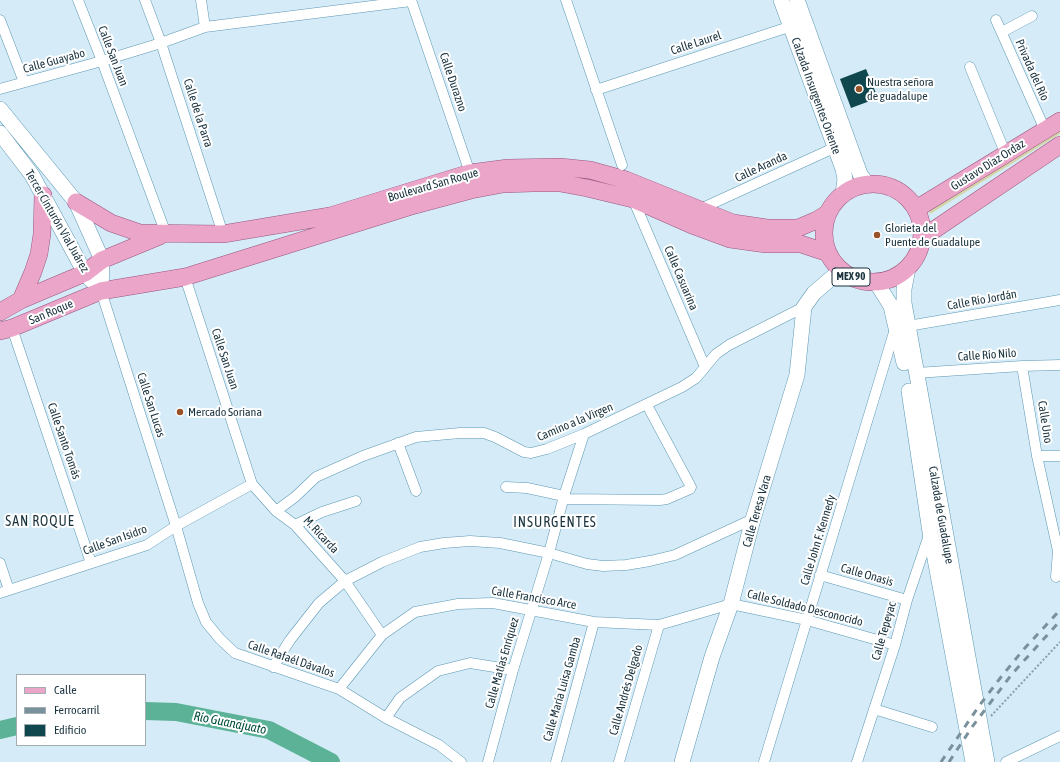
<!DOCTYPE html>
<meta charset="utf-8">
<style>
body{margin:0}
#map{position:relative;width:1060px;height:762px;overflow:hidden;background:#d5ecf8;font-family:"Asap Condensed",sans-serif}
canvas{display:block}
.legend{position:absolute;left:16px;top:674px;width:130px;height:72px;box-sizing:border-box;background:#fff;border:1px solid #a3adb2;margin:0;padding:5px 7px;list-style:none;font-size:12px;color:#1a333f}
.legend li{display:flex;align-items:center;gap:8px;height:20px}
.legend b{width:20px;border:1px solid #a3adb2}
</style>
<div id="map">
<canvas width="1060" height="762"></canvas>
<ul class="legend">
<li><b style="height:5px;background:#eaa5c8"></b>Calle</li>
<li><b style="height:5px;background:#79919d"></b>Ferrocarril</li>
<li><b style="height:11px;background:#10474f"></b>Edificio</li>
</ul>
</div>
<script>
const ctx = document.querySelector('canvas').getContext('2d');
ctx.lineJoin = 'round';
function paint(path, color) { ctx.fillStyle = color; ctx.fill(path, 'evenodd'); }
const poly = rows => new Path2D(rows.map(r => 'M' + r).join(''));
function trace(path, color, width, dash) { ctx.strokeStyle = color; ctx.lineWidth = width; ctx.lineCap = dash ? 'butt' : 'round'; ctx.setLineDash(dash || []); ctx.stroke(path); }
function drawText(font, color, halo, rows, align = 'center') {
  ctx.font = font + ' "Asap Condensed",sans-serif'; ctx.lineWidth = 4; ctx.setLineDash([]); ctx.textBaseline = 'middle'; ctx.strokeStyle = halo; ctx.fillStyle = color; for (const [text, x, y, turn = 0] of rows) {
    ctx.save(); ctx.translate(x, y); ctx.rotate((+turn || 0) * Math.PI / 180); ctx.textAlign = isNaN(turn) ? turn : align; if (halo) ctx.strokeText(text, 0, 0); ctx.fillText(text, 0, 0); ctx.restore();
  }
}
paint(poly([
 [1060,129,1060,134,930,214,928,209]
]), '#d4d6aa');
trace(poly([
 [145,711,176,712,269,730,331,762],
 [0,730,17,726]
]), '#5cb296', 18);
paint(poly([
 [866,69,878,98,851,108,840,79]
]), '#10474f');
const street = poly([
 [78,0,102,61,166,234],
 [145,0,161,43,223,234],
 [201,0,205,27],
 [411,0,470,173],
 [566,0,622,165],
 [0,20,24,82],
 [996,20,1045,130],
 [1002,32,1032,16],
 [970,67,1006,155],
 [0,89,102,61,161,43,205,27,411,1],
 [596,90,795,25],
 [633,199,705,367],
 [698,210,836,147],
 [185,277,252,484,276,511,295,525,345,581,382,635],
 [101,291,176,526,198,603,206,622,220,639,235,653,339,689,386,718,439,745,461,762],
 [908,326,1060,300],
 [12,328,91,563],
 [1022,366,1037,456,1058,551,1056,577],
 [916,373,1022,366,1060,365],
 [398,443,416,491],
 [1037,456,1060,456],
 [506,487,527,488,564,496],
 [564,499,660,500,667,499,690,489,691,487,647,405],
 [276,511,295,497,316,477,363,456,416,437,460,433,484,433,495,437,524,452,531,453,547,449,584,434,682,387,696,378,716,354,729,345,804,307],
 [295,525,322,512,356,501],
 [0,563,9,590],
 [820,575,907,600],
 [0,593,147,545,176,526,252,484],
 [273,667,290,640,319,603,345,581,382,562,420,547,444,543,470,541,500,543,549,553,587,564,603,566,626,565,650,561,675,555,753,519],
 [339,689,382,635,415,612,458,604,493,603,594,622,659,625,731,604,807,620,895,645],
 [874,709,932,727],
 [386,718,400,698,438,671,470,663,513,670],
 [488,762,513,670,549,553,564,496,584,434],
 [556,762,594,622],
 [619,762,659,625],
 [764,762,895,329],
 [857,762,895,645,907,600,929,535],
 [1006,762,1060,736]
]);
const secondary = poly([
 [781,0,843,169,845,179,843,194],
 [797,0,860,174,867,184],
 [0,109,76,202,102,260,101,291],
 [0,133,32,175,85,273,92,281],
 [908,268,904,289,904,303,987,762],
 [876,282,891,306,904,363],
 [909,391,930,532,973,762],
 [682,762,712,657,731,604,753,519,797,375,804,307,814,293,841,270]
]);
const primary = poly([
 '824 233a49 49 0 1 1 98 0a49 49 0 1 1-98 0Z',
 [76,202,111,223,140,233,223,234,330,216,470,173,508,168,560,167,590,170,626,180,733,223,767,228,798,228,817,220,828,213],
 [916,209,1060,121],
 [922,238,1060,145],
 [21,300,33,272,39,254,42,234,43,195],
 [0,312,21,300,85,273,102,260,160,236],
 [0,331,12,328,101,291,185,277,415,205,471,190,503,184,533,183,560,183,587,188,633,199,692,225,730,239,766,244,801,244,828,253]
]);
trace(street, '#5c97b3', 11);
trace(secondary, '#5c97b3', 16);
trace(primary, '#985681', 18);
trace(poly([
 [991,716,1060,642]
]), '#879fab', 2, [2, 2]);
trace(street, '#fff', 10);
trace(secondary, '#fff', 15);
trace(primary, '#eaa5c8', 17);
trace(poly([
 [941,762,979,706,1001,677,1024,649,1060,610],
 [949,762,972,727,1012,674,1060,621]
]), '#79919d', 3, [7, 7]);
for (const [x, y, r, color] of [
 [859,89,4,"#975227"],
 [877,235,4,"#975227"],
 [180,412,4,"#975227"]
]) { const dot = new Path2D(); dot.arc(x, y, r, 0, 2 * Math.PI); ctx.fillStyle = color; ctx.fill(dot); trace(dot, '#fff', 1.5); }
for (const [x, y, w] of [
 [851,277,38]
]) { const box = new Path2D(); box.roundRect(x - w / 2, y - 9, w, 18, 3); ctx.fillStyle = '#fff'; ctx.fill(box); trace(box, '#1a333f', 1); }
drawText('bold 11px', '#1a333f', null, [
 ["MEX 90",851,277]
]);
drawText('12px', '#1a333f', '#fff', [
 ["Calle Laurel",696,43,-18],
 ["Calle San Juan",113,56,69],
 ["Calle Guayabo",54,61,-15],
 ["Privada del Río",1032,70,66],
 ["Calle Durazno",453,82,71],
 ["Calzada Insurgentes Oriente",816,96,70],
 ["Calle de la Parra",198,113,72],
 ["Gustavo Díaz Ordaz",988,165,-32],
 ["Calle Aranda",761,167,-25],
 ["Boulevard San Roque",433,185,-16],
 ["Tercer Cinturón Vial Juárez",57,221,60],
 ["Calle Casuarina",681,278,67],
 ["Calle Río Jordán",982,300,-10],
 ["San Roque",51,312,-23],
 ["Calle Río Nilo",987,355,-4],
 ["Calle San Juan",225,359,72],
 ["Calle San Lucas",151,405,72],
 ["Camino a la Virgen",575,422,-23],
 ["Calle Uno",1045,422,81],
 ["Calle Santo Tomás",64,441,71],
 ["Calle Teresa Vara",757,511,-74],
 ["Calzada de Guadalupe",941,515,80],
 ["M. Ricarda",321,535,47],
 ["Calle San Isidro",115,540,-20],
 ["Calle John F. Kennedy",818,540,-73],
 ["Calle Onasis",867,575,16],
 ["Calle Francisco Arce",534,598,10],
 ["Calle Soldado Desconocido",805,608,14],
 ["Calle Tepeyac",884,631,-74],
 ["Calle Rafaél Dávalos",291,659,19],
 ["Calle Matías Enríquez",502,663,-74],
 ["Calle María Luisa Gamba",562,689,-74],
 ["Calle Andrés Delgado",626,690,-74]
]);
drawText('12px', '#1a333f', '#fff', [
 ["Nuestra señora",867,82],
 ["de guadalupe",867,96],
 ["Glorieta del",885,228],
 ["Puente de Guadalupe",885,242],
 ["Mercado Soriana",188,412]
], 'left');
drawText('italic 13px', '#05503e', '#fff', [
 ["Río Guanajuato",230,723,11]
]);
ctx.letterSpacing = '1px';
drawText('14px', '#1a333f', '#fff', [
 ["SAN ROQUE",40,522],
 ["INSURGENTES",555,523]
]);
ctx.letterSpacing = '0px';
</script>
